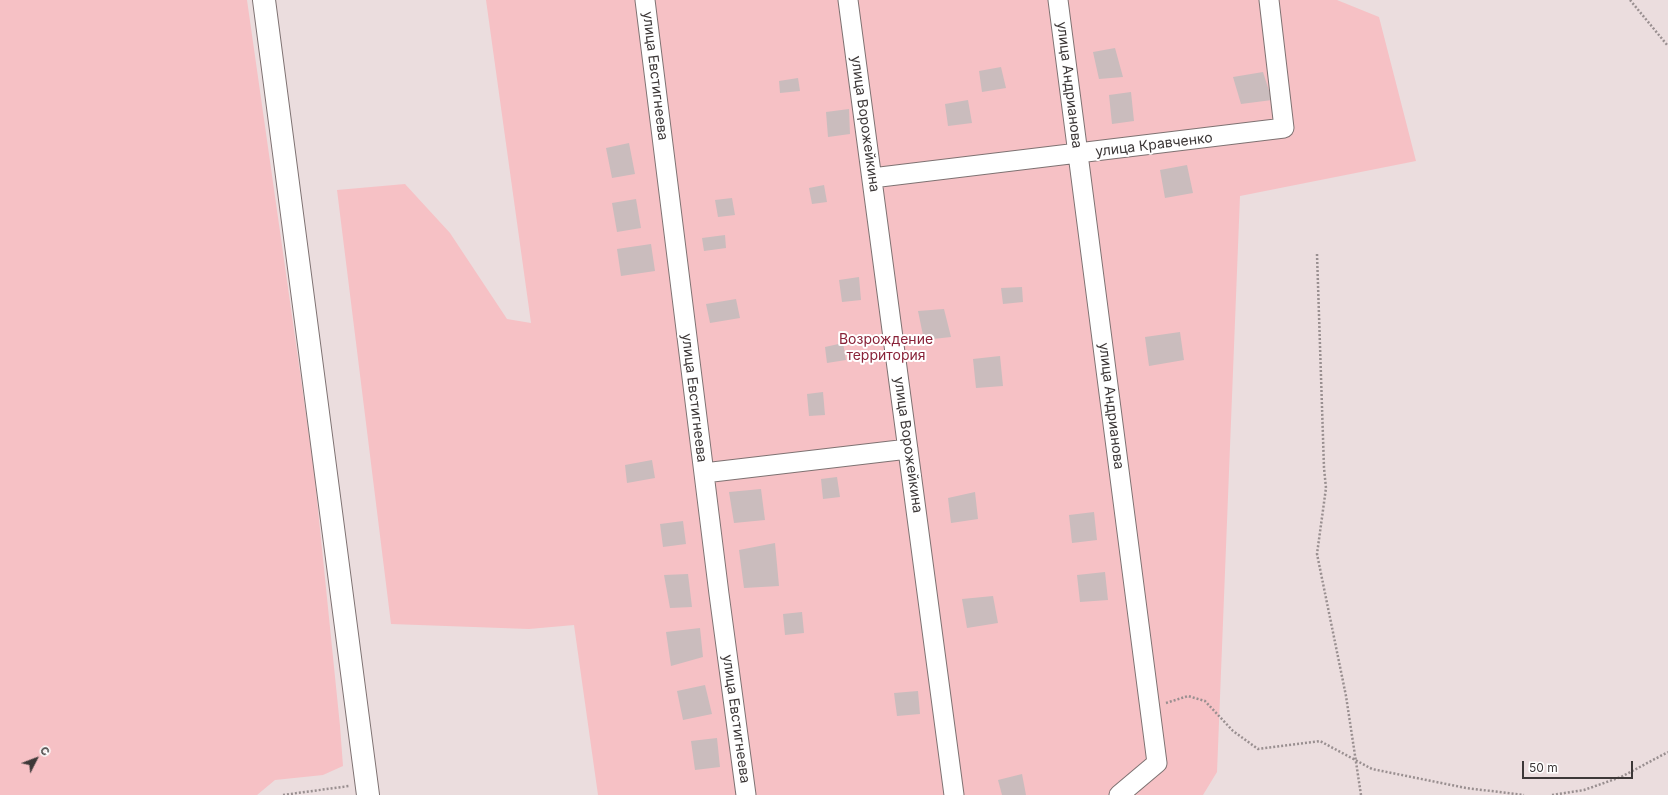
<!DOCTYPE html>
<meta charset="utf-8">
<style>
body{margin:0}
#map{position:relative;width:1668px;height:795px;overflow:hidden;background:#ebddde;font-family:Inter,sans-serif}
canvas{display:block}
.north{position:absolute;left:16px;top:739px;width:40px;height:40px;-webkit-text-stroke:3px #fff;paint-order:stroke;rotate:48deg;font-size:11px;font-weight:700;line-height:16px;text-align:center;color:#3d3838}
.north::after{content:'';display:block;margin:auto;width:14px;height:18px;background:#3d3838;clip-path:polygon(50% 0,100% 100%,50% 72%,0 100%)}
.scale{position:absolute;left:1522px;top:761px;width:111px;height:18px;box-sizing:border-box;border:2px solid #3d3838;border-top:0;padding-left:5px;font-size:12px;line-height:14px;white-space:nowrap;color:#3d3838;-webkit-text-stroke:3px #fff;paint-order:stroke}
</style>
<div id="map">
<canvas width="1668" height="795"></canvas>
<div class="north">С</div>
<div class="scale">50 m</div>
</div>
<script>
const ctx = document.querySelector('canvas').getContext('2d');
ctx.lineJoin = 'round';
function paint(path, color) { ctx.fillStyle = color; ctx.fill(path, 'evenodd'); }
const poly = rows => new Path2D(rows.map(r => 'M' + r).join(''));
function trace(path, color, width, dash) { ctx.strokeStyle = color; ctx.lineWidth = width; ctx.lineCap = dash ? 'butt' : 'round'; ctx.setLineDash(dash || []); ctx.stroke(path); }
function drawText(font, color, halo, rows, align = 'center') {
  ctx.font = font + ' Inter,sans-serif'; ctx.lineWidth = 4; ctx.setLineDash([]); ctx.textBaseline = 'middle'; ctx.strokeStyle = halo; ctx.fillStyle = color; for (const [text, x, y, turn = 0] of rows) {
    ctx.save(); ctx.translate(x, y); ctx.rotate((+turn || 0) * Math.PI / 180); ctx.textAlign = isNaN(turn) ? turn : align; if (halo) ctx.strokeText(text, 0, 0); ctx.fillText(text, 0, 0); ctx.restore();
  }
}
paint(poly([
 [0,0,247,0,314,470,340,726,343,766,323,775,275,780,257,795,0,795],
 [486,0,1337,0,1379,17,1416,161,1240,196,1217,772,1203,795,598,795,574,625,529,629,391,624,337,190,405,184,450,233,507,319,531,323]
]), '#f6c1c5');
paint(poly([
 [1115,48,1123,77,1099,79,1093,52],
 [1001,67,1006,88,982,92,979,71],
 [1263,72,1272,100,1241,104,1233,77],
 [798,78,800,91,780,93,779,81],
 [1131,92,1134,121,1112,124,1109,95],
 [968,100,972,123,948,126,945,104],
 [849,109,850,134,828,137,826,112],
 [629,143,635,174,612,178,606,148],
 [1187,165,1193,193,1165,198,1160,170],
 [824,185,827,202,812,204,809,188],
 [732,198,735,215,718,217,715,200],
 [636,199,641,228,617,232,612,203],
 [725,235,726,248,704,251,702,238],
 [651,244,655,271,621,276,617,249],
 [859,277,861,300,842,302,839,280],
 [1022,287,1023,302,1003,304,1001,288],
 [736,299,740,318,710,323,706,304],
 [944,309,951,337,924,340,918,311],
 [1180,332,1184,360,1149,366,1145,337],
 [843,343,846,360,827,363,825,347],
 [1000,356,1003,386,976,388,973,359],
 [823,392,825,415,809,416,807,394],
 [652,460,655,478,627,483,625,465],
 [837,477,840,497,823,499,821,479],
 [761,489,765,520,734,523,729,492],
 [975,492,978,519,951,523,948,498],
 [1094,512,1097,540,1072,543,1069,515],
 [683,521,686,544,663,547,660,524],
 [775,543,779,586,744,588,739,550],
 [1105,572,1108,600,1080,602,1077,575],
 [688,574,692,607,670,608,664,575],
 [993,596,998,623,967,628,962,599],
 [802,612,804,633,785,635,783,614],
 [700,628,703,657,671,666,666,632],
 [705,685,712,714,683,720,677,691],
 [918,691,920,714,897,716,894,693],
 [717,738,720,767,695,770,691,741],
 [1022,774,1026,795,1002,795,998,780]
]), '#cabcbd');
const minor = poly([
 [645,0,719,594,746,795],
 [848,0,954,795],
 [1058,0,1157,763,1119,795],
 [872,178,1284,128,1269,0],
 [704,473,908,449]
]);
const major = poly([
 [264,0,368,795]
]);
trace(minor, '#7e7272', 21);
trace(major, '#7e7272', 24);
trace(poly([
 [1630,0,1668,46],
 [1317,254,1324,468,1326,488,1317,554,1346,696,1361,795],
 [1166,703,1188,696,1205,701,1233,731,1258,749,1320,741,1372,769,1466,788,1524,795],
 [283,795,349,786],
 [1552,795,1584,790,1621,777,1668,752]
]), '#998f90', 2.5, [2, 2]);
trace(minor, '#fff', 19);
trace(major, '#fff', 22);
drawText('14px', '#3d3838', '#fff', [
 ["улица Евстигнеева",655,76,83],
 ["улица Андрианова",1069,85,83],
 ["улица Ворожейкина",865,124,82],
 ["улица Кравченко",1154,145,-7],
 ["улица Евстигнеева",694,398,83],
 ["улица Андрианова",1111,406,83],
 ["улица Ворожейкина",908,445,82],
 ["улица Евстигнеева",736,719,82]
]);
drawText('14px', '#892238', '#fff', [
 ["Возрождение",886,340],
 ["территория",886,356]
]);
</script>
